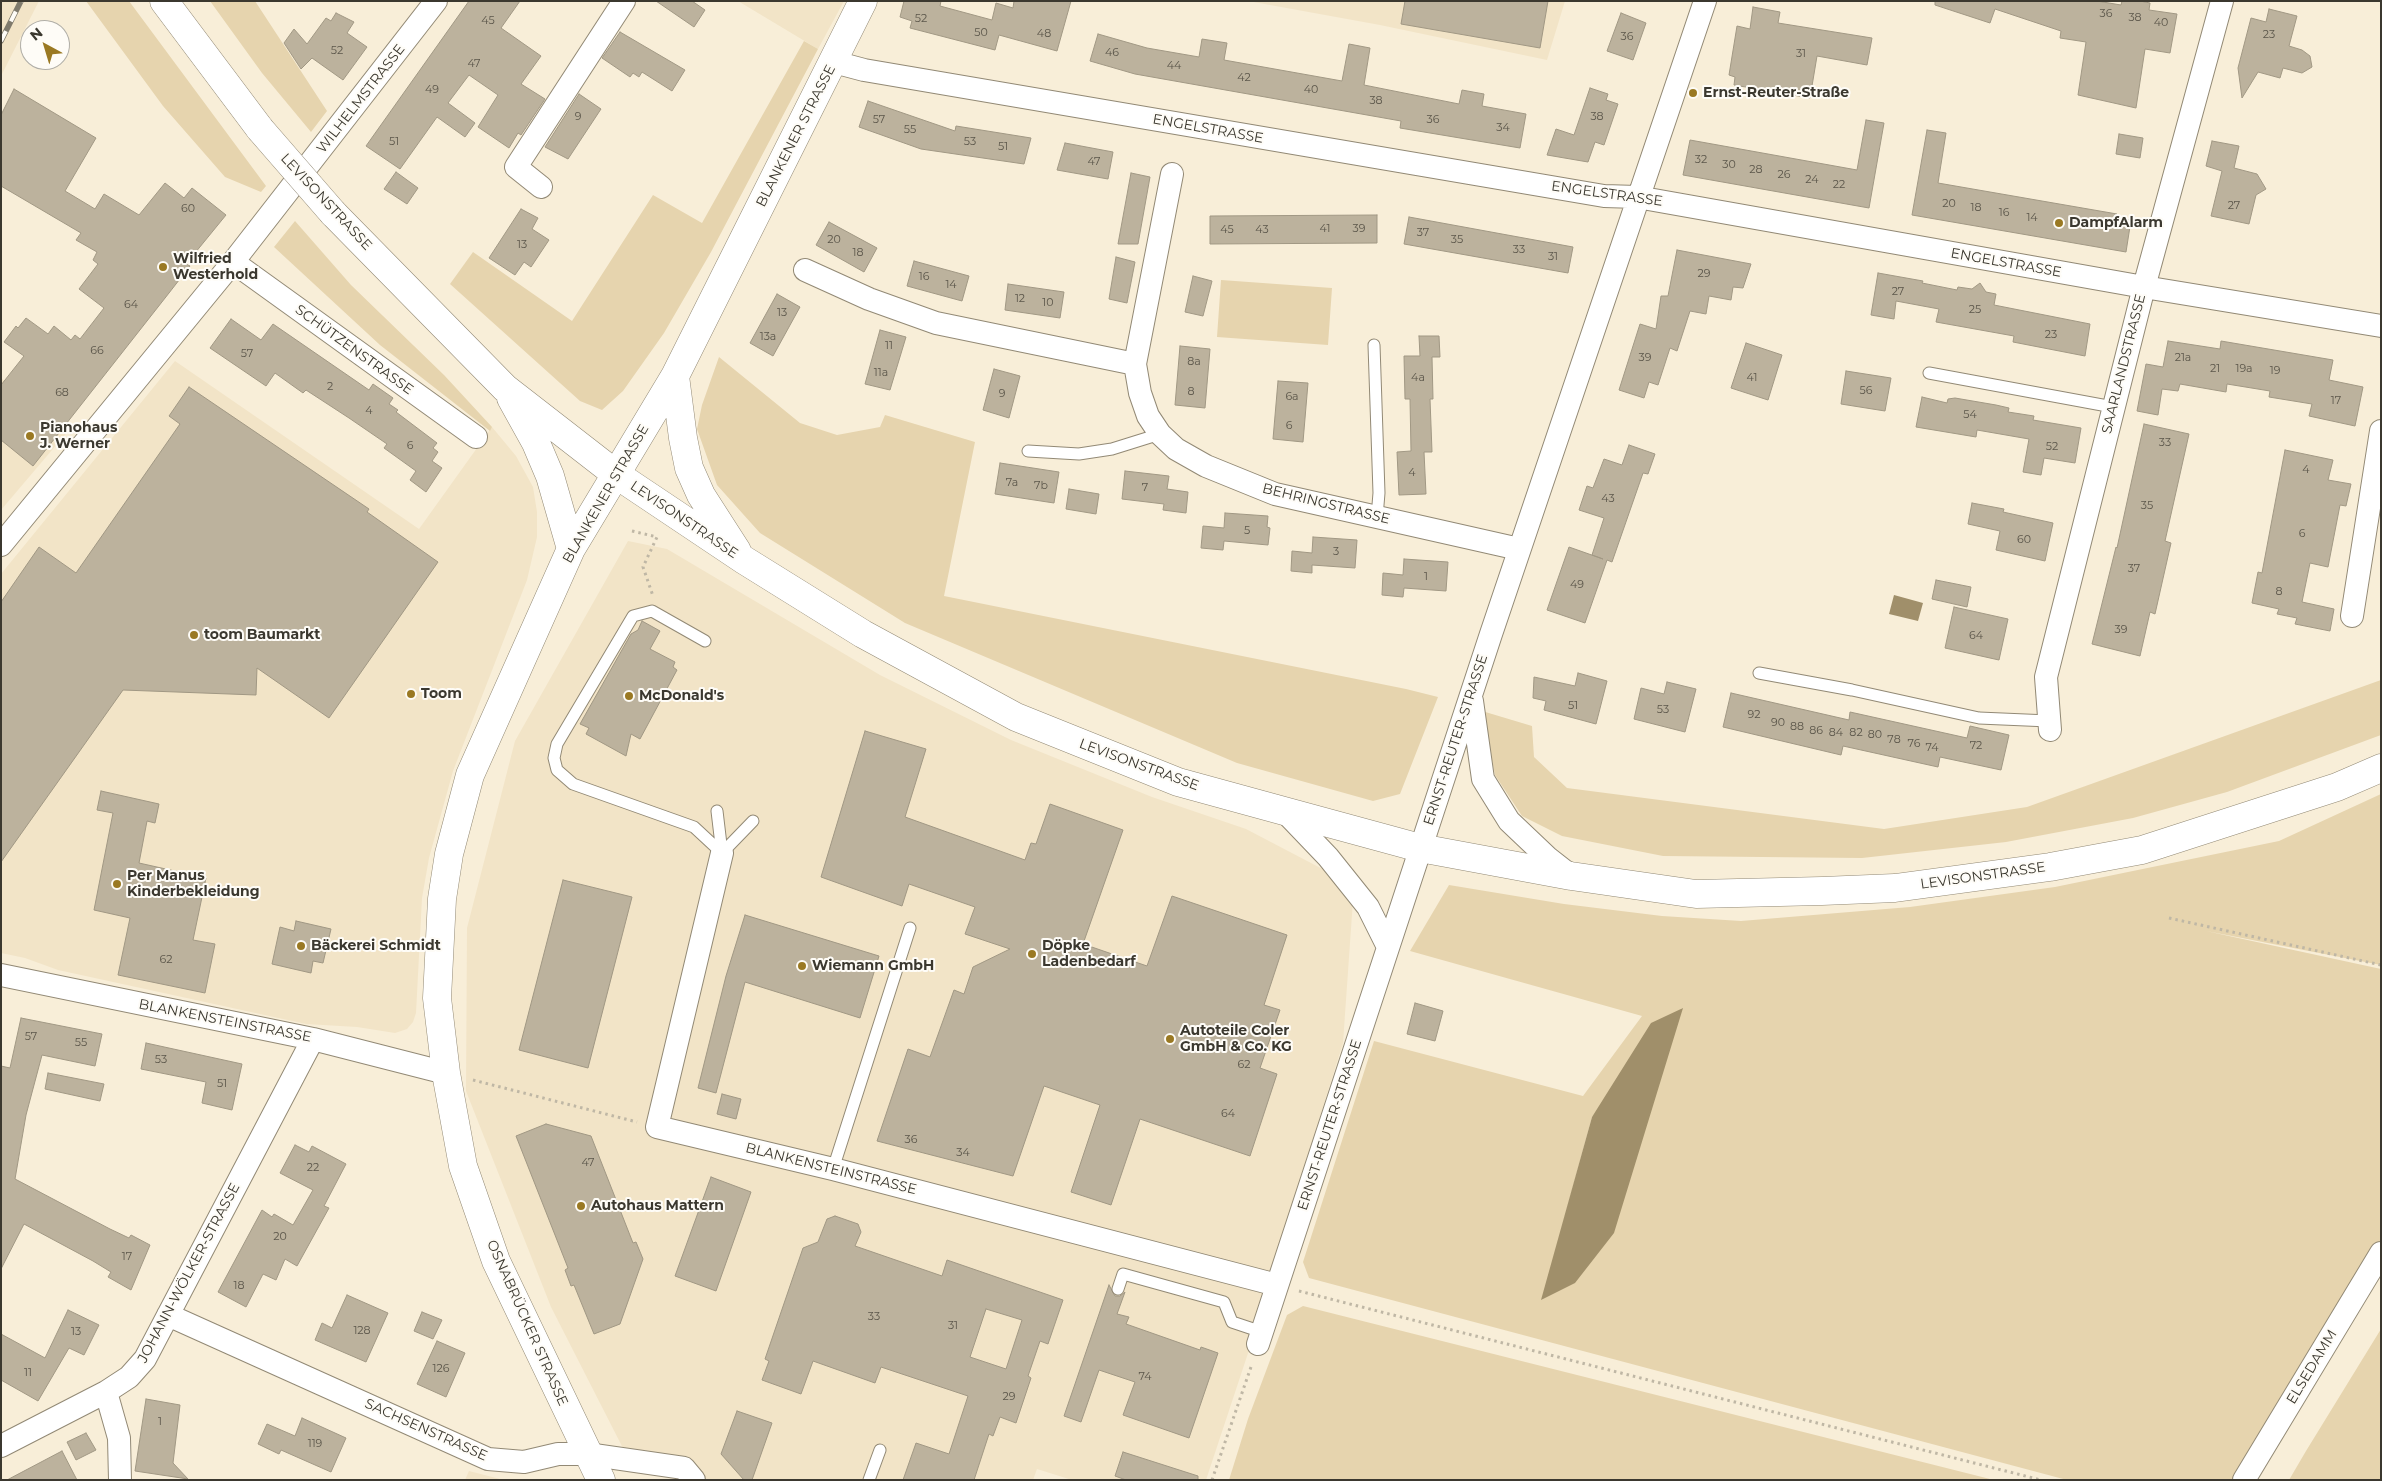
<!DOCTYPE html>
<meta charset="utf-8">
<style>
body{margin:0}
#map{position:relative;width:2382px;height:1481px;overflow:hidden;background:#f8eed8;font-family:Montserrat,sans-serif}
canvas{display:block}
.frame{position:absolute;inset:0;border:2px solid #3b382f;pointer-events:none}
.north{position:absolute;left:20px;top:20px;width:50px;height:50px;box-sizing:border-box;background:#fefcf7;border:1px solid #b0aea7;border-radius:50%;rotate:321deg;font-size:14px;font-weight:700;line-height:20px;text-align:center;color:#3b382f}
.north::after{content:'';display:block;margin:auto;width:18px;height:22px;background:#9a7923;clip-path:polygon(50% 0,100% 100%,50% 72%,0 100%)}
</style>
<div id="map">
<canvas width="2382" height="1481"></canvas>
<div class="frame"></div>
<div class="north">N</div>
</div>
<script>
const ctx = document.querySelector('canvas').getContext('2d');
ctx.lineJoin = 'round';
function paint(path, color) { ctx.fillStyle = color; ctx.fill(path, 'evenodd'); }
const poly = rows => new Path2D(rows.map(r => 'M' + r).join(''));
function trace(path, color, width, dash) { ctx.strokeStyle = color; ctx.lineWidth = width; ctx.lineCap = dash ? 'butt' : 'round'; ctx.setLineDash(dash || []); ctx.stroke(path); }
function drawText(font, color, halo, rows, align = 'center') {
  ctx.font = font + ' Montserrat,sans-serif'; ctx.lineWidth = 4; ctx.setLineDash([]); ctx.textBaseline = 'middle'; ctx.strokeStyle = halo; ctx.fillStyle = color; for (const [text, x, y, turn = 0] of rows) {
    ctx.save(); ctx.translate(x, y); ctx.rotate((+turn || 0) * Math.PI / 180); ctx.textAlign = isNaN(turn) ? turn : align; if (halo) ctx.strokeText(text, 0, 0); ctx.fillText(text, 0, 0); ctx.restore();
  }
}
paint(poly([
 [1,1,39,1,1,76],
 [738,1,844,1,818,49],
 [1248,1,1565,1,1547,60,1380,25],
 [175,361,419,529,492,427,516,456,533,487,537,512,537,537,527,580,453,771,429,858,422,898,416,1013,413,1022,407,1029,395,1033,357,1027,306,1024,58,970,25,958,1,953,1,574],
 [1,378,69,430,1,510],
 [628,541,667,549,880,675,1011,740,1152,797,1246,829,1332,874,1353,900,1343,1043,1279,1248,1258,1323,1206,1480,1072,1480,1037,1469,1033,1480,699,1480,629,1460,551,1307,466,1091,467,928,515,741],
 [469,1471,500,1479,502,1480,465,1480]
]), '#f2e4c7');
paint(poly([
 [86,1,129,1,266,186,261,192,225,177,163,106],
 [210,1,255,1,327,111,311,132,262,73],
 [804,41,818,49,711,252,664,333,623,391,602,410,580,401,450,284,473,252,572,321,653,195,702,223],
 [295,221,351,285,444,375,492,427,490,431,380,345,274,247],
 [1221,280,1332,288,1328,345,1217,337],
 [719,357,800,423,837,435,880,427,885,415,975,442,944,596,1406,689,1438,697,1400,794,1373,801,1237,763,905,623,760,533,717,485,697,429,702,405],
 [2381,680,2381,735,2227,792,2133,818,2006,842,1862,858,1663,856,1562,836,1522,816,1495,775,1482,711,1532,726,1534,757,1567,788,1884,829,2027,807],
 [2381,794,2381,965,2206,931,2381,969,2381,1250,2237,1480,2067,1480,1309,1278,1303,1262,1374,1041,1583,1096,1642,1016,1410,951,1449,885,1564,904,1662,916,1741,921,1910,907,2055,887,2279,841],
 [1682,1008,1643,1131,1542,1300,1592,1117],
 [1303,1306,1994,1480,1229,1480,1248,1419,1287,1315],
 [2381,1329,2381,1480,2289,1480,2306,1451]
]), '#e6d4ae');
paint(poly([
 [1894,595,1923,603,1918,621,1889,614],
 [1683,1008,1614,1233,1575,1283,1541,1300,1592,1117,1651,1023]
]), '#a08f6a');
const building = poly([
 [469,1,520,1,501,28,541,56,521,84,545,99,521,135,518,133,509,148,478,127,498,95,469,75,448,103,475,123,465,137,437,117,400,169,366,146,469,1],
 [656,1,692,1,705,10,694,27,656,1],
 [904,1,941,1,940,6,992,20,996,3,1013,8,1014,1,1071,1,1057,51,999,35,995,50,910,28,912,21,900,17,904,1],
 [1405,1,1548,1,1540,48,1401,24,1405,1],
 [1935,1,2097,1,2121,5,2122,1,2140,1,2150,3,2149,10,2177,14,2170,53,2145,49,2136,108,2078,95,2086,42,2060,38,2061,31,1995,9,1990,23,1935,5,1935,1],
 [1753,7,1780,12,1778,23,1872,38,1867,65,1817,56,1810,98,1734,85,1735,77,1729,75,1737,26,1750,29,1753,7],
 [2269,9,2297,16,2289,46,2302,50,2310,56,2312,67,2302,73,2283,68,2280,78,2258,72,2242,98,2238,68,2251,18,2266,22,2269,9],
 [336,13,354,22,347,33,367,47,343,80,312,58,301,69,284,43,294,29,307,44,326,18,331,21,336,13],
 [1621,13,1646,23,1633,60,1607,51,1621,13],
 [620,32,685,70,672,91,642,72,639,77,633,73,630,77,602,58,620,32],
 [1098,34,1147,48,1199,57,1202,39,1227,43,1224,60,1342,81,1349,44,1370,48,1364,85,1459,104,1462,90,1484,94,1482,106,1526,114,1520,148,1400,128,1401,121,1135,74,1090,61,1098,34],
 [1590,88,1608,94,1606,100,1618,104,1604,145,1595,142,1588,162,1547,155,1556,129,1574,135,1590,88],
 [14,89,96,138,65,191,95,209,104,194,139,215,165,183,184,198,192,188,226,215,186,264,190,266,169,293,33,466,1,440,1,385,24,356,4,342,16,326,18,328,26,318,48,334,54,326,71,340,75,335,80,339,104,308,79,289,98,264,93,260,97,252,76,240,81,233,1,186,1,115,14,89],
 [579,94,601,109,568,159,545,147,579,94],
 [868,101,955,131,956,126,1031,138,1024,164,921,149,859,127,868,101],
 [1866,120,1884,123,1869,208,1683,175,1690,140,1857,170,1866,120],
 [1927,130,1946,133,1938,183,2117,214,2116,218,2131,220,2126,252,1912,215,1927,130],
 [2119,134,2143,138,2140,158,2116,154,2119,134],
 [2212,141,2239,146,2234,168,2257,174,2266,189,2256,195,2249,224,2211,216,2222,171,2206,166,2212,141],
 [1065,143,1113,152,1108,179,1057,170,1065,143],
 [396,172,418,188,407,204,384,189,396,172],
 [1131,173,1150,177,1138,244,1118,244,1131,173],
 [521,209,538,218,532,229,549,240,531,267,524,262,515,275,489,258,521,209],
 [1377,215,1377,243,1210,244,1210,216,1377,215],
 [1409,217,1573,247,1568,273,1404,244,1409,217],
 [829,222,877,248,864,272,816,245,829,222],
 [1677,250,1751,264,1743,288,1733,287,1731,300,1709,296,1706,314,1690,311,1677,351,1670,348,1658,385,1649,382,1644,398,1619,390,1640,324,1656,329,1661,296,1668,296,1677,250],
 [1116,257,1135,262,1127,303,1109,299,1116,257],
 [914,261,969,276,962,301,907,286,914,261],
 [1878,273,1923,281,1922,283,1957,290,1958,287,1972,289,1980,283,1986,292,1996,294,1994,305,2090,324,2085,356,2013,342,2014,336,1936,322,1939,309,1896,301,1894,319,1871,315,1878,273],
 [1193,276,1212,281,1203,316,1185,312,1193,276],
 [1008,284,1064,292,1060,318,1005,310,1008,284],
 [777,294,800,307,773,356,750,343,777,294],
 [231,319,261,340,273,324,369,390,373,384,393,398,389,404,398,410,396,412,437,443,433,448,438,452,432,461,442,468,426,492,410,480,416,471,384,448,387,444,349,418,306,390,303,393,275,373,266,386,210,348,231,319],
 [880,330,906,337,890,390,865,384,880,330],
 [1419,336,1439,336,1440,357,1432,357,1433,399,1430,399,1432,452,1424,452,1426,494,1399,495,1397,452,1411,451,1410,399,1405,399,1404,356,1420,356,1419,336],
 [2168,341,2220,349,2221,341,2333,360,2329,380,2363,387,2355,426,2309,416,2312,404,2269,397,2270,391,2227,384,2226,392,2180,384,2178,391,2162,389,2158,415,2137,411,2146,364,2163,367,2168,341],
 [1746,343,1782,355,1768,400,1731,388,1746,343],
 [1180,346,1210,349,1205,408,1175,405,1180,346],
 [994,369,1020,376,1009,418,983,410,994,369],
 [1846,371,1891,378,1885,411,1841,404,1846,371],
 [1278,381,1308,383,1303,442,1273,439,1278,381],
 [189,387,369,509,367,512,438,562,329,718,257,668,256,695,123,690,1,862,1,602,39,547,76,573,180,424,169,416,189,387],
 [1922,397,1947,403,1948,399,1955,398,1996,405,2009,408,2008,412,2034,416,2033,420,2081,428,2075,463,2044,458,2041,475,2023,472,2029,439,1977,430,1976,437,1916,427,1922,397],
 [2144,424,2189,434,2165,541,2171,543,2155,614,2150,612,2140,656,2092,644,2116,547,2117,548,2144,424],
 [1629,445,1655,454,1648,474,1643,473,1612,562,1607,560,1585,623,1547,610,1569,547,1603,559,1592,555,1604,518,1579,510,1587,486,1593,488,1604,459,1622,465,1629,445],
 [2285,450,2333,460,2328,480,2351,484,2346,506,2340,505,2328,567,2310,563,2302,602,2334,609,2330,631,2295,624,2297,618,2277,614,2279,609,2252,603,2258,572,2262,573,2285,450],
 [1000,463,1059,472,1054,503,995,494,1000,463],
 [1125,471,1169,476,1167,489,1188,492,1186,513,1163,510,1164,504,1122,499,1125,471],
 [1069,489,1099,494,1096,514,1066,509,1069,489],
 [1972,503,2004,509,2003,512,2053,523,2045,561,1996,550,2000,531,1968,524,1972,503],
 [1225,513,1268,516,1267,527,1270,528,1268,545,1224,541,1223,550,1201,548,1203,526,1224,528,1225,513],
 [1313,537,1357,540,1355,568,1312,565,1312,573,1291,571,1292,551,1312,553,1313,537],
 [1404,559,1448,562,1446,591,1404,588,1403,597,1382,595,1383,573,1403,575,1404,559],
 [1936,580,1971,587,1967,607,1932,599,1936,580],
 [1954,607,2008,619,1999,660,1945,648,1954,607],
 [642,621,660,631,650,649,675,662,673,667,677,670,640,739,631,734,626,756,586,734,589,728,580,724,631,634,638,630,642,621],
 [1578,673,1607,681,1596,724,1544,710,1546,701,1533,698,1534,677,1575,686,1578,673],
 [1667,682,1696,689,1685,732,1634,719,1641,688,1664,694,1667,682],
 [1731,693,1849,720,1850,712,1967,738,1970,726,2009,735,2001,770,1940,757,1938,767,1843,746,1841,755,1723,727,1731,693],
 [865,731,926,749,905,817,1025,860,1031,843,1036,844,1050,804,1123,830,1083,944,1147,966,1172,896,1287,935,1264,1005,1280,1010,1260,1068,1277,1074,1250,1156,1140,1119,1111,1205,1071,1192,1100,1105,1044,1086,1013,1176,877,1141,908,1049,930,1057,954,990,964,994,973,967,1010,949,965,934,975,907,909,884,902,906,821,877,865,731],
 [101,791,159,804,155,823,147,821,139,863,206,878,193,940,215,944,205,993,118,975,130,918,94,910,113,813,97,810,101,791],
 [563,880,632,897,588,1068,519,1050,563,880],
 [745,915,879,956,860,1018,745,982,716,1093,698,1088,726,976,745,915],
 [296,921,331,929,323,963,313,961,311,973,272,964,280,927,294,931,296,921],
 [1415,1003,1443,1011,1435,1041,1407,1034,1415,1003],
 [21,1018,102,1034,95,1066,42,1055,26,1115,15,1179,110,1229,129,1238,131,1235,150,1245,131,1290,108,1277,111,1272,93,1261,24,1224,1,1269,1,1066,10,1068,21,1018],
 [146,1043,242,1064,232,1110,202,1103,206,1082,141,1069,146,1043],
 [48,1073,104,1084,100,1101,45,1089,48,1073],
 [722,1094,741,1099,736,1119,717,1114,722,1094],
 [546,1124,591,1136,633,1243,636,1242,643,1259,620,1324,594,1334,574,1285,571,1286,565,1270,568,1268,516,1136,546,1124],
 [295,1145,309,1152,312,1146,346,1164,324,1206,329,1208,297,1266,285,1259,276,1280,263,1274,246,1307,218,1292,262,1210,272,1217,274,1214,293,1225,313,1190,280,1173,295,1145],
 [711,1177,751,1192,716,1291,675,1276,711,1177],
 [835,1216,858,1224,861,1232,855,1246,942,1276,947,1260,1063,1300,1048,1344,1040,1341,1028,1376,1031,1378,1016,1423,1000,1417,993,1436,989,1434,974,1480,903,1480,916,1443,949,1454,968,1396,881,1367,875,1383,813,1361,801,1394,762,1380,769,1361,765,1359,803,1248,818,1242,827,1219,835,1216],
 [986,1309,1022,1320,1006,1369,970,1357,986,1309],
 [1109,1285,1115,1296,1120,1296,1125,1292,1117,1314,1129,1317,1126,1324,1200,1350,1201,1347,1218,1353,1189,1438,1123,1415,1135,1382,1099,1370,1081,1422,1064,1416,1109,1285],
 [347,1295,388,1313,366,1362,315,1340,322,1323,332,1328,347,1295],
 [68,1310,99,1325,84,1355,69,1348,38,1401,1,1380,1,1334,45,1358,68,1310],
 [422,1312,442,1320,433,1339,414,1331,422,1312],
 [437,1341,465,1353,446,1397,417,1384,437,1341],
 [146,1399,180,1405,173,1463,188,1479,135,1471,146,1399],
 [737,1411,772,1423,752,1480,744,1480,721,1454,737,1411],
 [302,1418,346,1438,331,1472,281,1450,279,1454,258,1444,267,1424,295,1436,302,1418],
 [86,1433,96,1450,76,1460,67,1442,86,1433],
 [62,1451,77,1480,7,1480,62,1451],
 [1123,1452,1198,1476,1198,1480,1126,1480,1115,1476,1123,1452]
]);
paint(building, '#bcb29d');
trace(building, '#a19884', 1);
const lane = poly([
 [1374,345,1379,493,1377,517],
 [1929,373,2113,407],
 [1028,451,1079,454,1112,449,1160,434],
 [705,641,652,611,633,616,557,744,554,758,557,770,573,784,694,827,722,853],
 [1759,673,1852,690,1979,718,2049,721],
 [717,811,722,853],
 [722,853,753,821],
 [833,1169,910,928],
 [1118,1289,1123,1274,1224,1302,1232,1322,1262,1332],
 [869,1480,880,1450]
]);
const street = poly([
 [834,62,864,70,1604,196,1637,197,2144,287,2381,326],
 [1172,174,1135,364,1140,393,1148,416,1160,434,1176,449,1206,466,1275,494,1519,549],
 [541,187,516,167,624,1],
 [233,262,476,437],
 [805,270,869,299,936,323,1135,364],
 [1,545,233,262,436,1],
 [2352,616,2381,431],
 [1472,701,1483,779,1509,821,1548,858,1571,876],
 [2050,730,2046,677,2144,287,2222,1],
 [1284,811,1328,857,1368,907,1388,947],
 [722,853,657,1127,833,1169,1277,1285],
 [1,975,313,1039,446,1073],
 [168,1315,488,1459,524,1462,558,1454,587,1454,684,1468,694,1480],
 [1258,1344,1491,634,1705,1],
 [106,1392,119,1438,120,1480],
 [1,1446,106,1392,129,1377,145,1359,313,1039],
 [2244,1480,2381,1253]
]);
const secondary = poly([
 [164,1,260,129],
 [333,213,505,388,617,475,744,560,863,634,1016,717,1178,782,1284,811,1420,848,1571,876,1696,894,1822,891,1895,888,2050,867,2142,850,2337,787,2381,768],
 [675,376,683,438,689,468,701,495,737,551],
 [511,398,536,443,550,476,571,549],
 [601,1480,496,1261,463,1166,446,1073,437,998,442,899,449,854,470,775,571,549,675,376,863,1]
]);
trace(lane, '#928975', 13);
trace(street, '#928975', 24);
trace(secondary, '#928975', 29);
trace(poly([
 [632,531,657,537,643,567,653,596],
 [2169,918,2381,965],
 [473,1080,637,1122],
 [1299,1291,2041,1480],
 [1212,1480,1252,1364]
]), '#bfb7a5', 3, [2.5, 4]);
trace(lane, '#fff', 11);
trace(street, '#fff', 22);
trace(secondary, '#fff', 28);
const rail = poly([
 [1,41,21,1]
]);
trace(rail, '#7f7a6c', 5.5);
trace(rail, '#fefcf7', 4, [11]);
const secondaryBridge = poly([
 [260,129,333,213]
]);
trace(secondaryBridge, '#928975', 29, []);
trace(secondaryBridge, '#fff', 28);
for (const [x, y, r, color] of [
 [1693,93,5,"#9a7923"],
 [2059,223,5,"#9a7923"],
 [163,267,5,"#9a7923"],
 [30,436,5,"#9a7923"],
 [194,635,5,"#9a7923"],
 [411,694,5,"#9a7923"],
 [629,696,5,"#9a7923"],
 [117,884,5,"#9a7923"],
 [301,946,5,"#9a7923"],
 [1032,954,5,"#9a7923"],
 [802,966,5,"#9a7923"],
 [1170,1039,5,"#9a7923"],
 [581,1206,5,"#9a7923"]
]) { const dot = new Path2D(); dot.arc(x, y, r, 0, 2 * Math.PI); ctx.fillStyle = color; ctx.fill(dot); trace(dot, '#fefcf7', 2); }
drawText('11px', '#5b564a', null, [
 ["36",2106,14],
 ["38",2135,18],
 ["52",921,19],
 ["45",488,21],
 ["40",2161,23],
 ["50",981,33],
 ["48",1044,34],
 ["23",2269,35],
 ["36",1627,37],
 ["52",337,51],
 ["46",1112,53],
 ["31",1801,54],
 ["47",474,64],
 ["44",1174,66],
 ["42",1244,78],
 ["49",432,90],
 ["40",1311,90],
 ["38",1376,101],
 ["9",578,117],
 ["38",1597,117],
 ["57",879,120],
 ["36",1433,120],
 ["34",1503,128],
 ["55",910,130],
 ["51",394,142],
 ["53",970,142],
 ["51",1003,147],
 ["32",1701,160],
 ["47",1094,162],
 ["30",1729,165],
 ["28",1756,170],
 ["26",1784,175],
 ["24",1812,180],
 ["22",1839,185],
 ["20",1949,204],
 ["27",2234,206],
 ["18",1976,208],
 ["60",188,209],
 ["16",2004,213],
 ["14",2032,218],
 ["41",1325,229],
 ["39",1359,229],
 ["45",1227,230],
 ["43",1262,230],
 ["37",1423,233],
 ["20",834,240],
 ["35",1457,240],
 ["13",522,245],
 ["33",1519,250],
 ["18",858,253],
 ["31",1553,257],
 ["29",1704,274],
 ["16",924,277],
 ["14",951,285],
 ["27",1898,292],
 ["12",1020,299],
 ["10",1048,303],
 ["64",131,305],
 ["25",1975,310],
 ["13",782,313],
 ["23",2051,335],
 ["13a",768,337],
 ["11",889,346],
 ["66",97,351],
 ["57",247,354],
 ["39",1645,358],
 ["21a",2183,358],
 ["8a",1194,362],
 ["21",2215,369],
 ["19a",2244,369],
 ["19",2275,371],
 ["11a",881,373],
 ["4a",1418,378],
 ["41",1752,378],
 ["2",330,387],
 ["56",1866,391],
 ["8",1191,392],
 ["68",62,393],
 ["9",1002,394],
 ["6a",1292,397],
 ["17",2336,401],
 ["4",369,411],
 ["54",1970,415],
 ["6",1289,426],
 ["33",2165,443],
 ["6",410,446],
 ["52",2052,447],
 ["4",2306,470],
 ["4",1412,473],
 ["7a",1012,483],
 ["7b",1041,486],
 ["7",1145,488],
 ["43",1608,499],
 ["35",2147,506],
 ["5",1247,531],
 ["6",2302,534],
 ["60",2024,540],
 ["3",1336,552],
 ["37",2134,569],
 ["1",1426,577],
 ["49",1577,585],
 ["8",2279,592],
 ["39",2121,630],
 ["64",1976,636],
 ["51",1573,706],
 ["53",1663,710],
 ["92",1754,715],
 ["90",1778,723],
 ["88",1797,727],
 ["86",1816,731],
 ["84",1836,733],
 ["82",1856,733],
 ["80",1875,735],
 ["78",1894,740],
 ["76",1914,744],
 ["72",1976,746],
 ["74",1932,748],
 ["62",166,960],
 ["57",31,1037],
 ["55",81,1043],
 ["53",161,1060],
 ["62",1244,1065],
 ["51",222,1084],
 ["64",1228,1114],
 ["36",911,1140],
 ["34",963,1153],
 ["47",588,1163],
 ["22",313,1168],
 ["20",280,1237],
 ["17",127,1257],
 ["18",239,1286],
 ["33",874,1317],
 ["31",953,1326],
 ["128",362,1331],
 ["13",76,1332],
 ["126",441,1369],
 ["11",28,1373],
 ["74",1145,1377],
 ["29",1009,1397],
 ["1",160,1422],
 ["119",315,1444]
]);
drawText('bold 14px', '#3b382f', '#fefcf7', [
 ["Ernst-Reuter-Straße",1703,93],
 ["DampfAlarm",2069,223],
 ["Wilfried",173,259],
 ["Westerhold",173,275],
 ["Pianohaus",40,428],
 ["J. Werner",40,444],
 ["toom Baumarkt",204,635],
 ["Toom",421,694],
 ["McDonald's",639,696],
 ["Per Manus",127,876],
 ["Kinderbekleidung",127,892],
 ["Bäckerei Schmidt",311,946],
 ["Döpke",1042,946],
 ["Ladenbedarf",1042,962],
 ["Wiemann GmbH",812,966],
 ["Autoteile Coler",1180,1031],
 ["GmbH & Co. KG",1180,1047],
 ["Autohaus Mattern",591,1206]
], 'left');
drawText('14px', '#3b382f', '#fefcf7', [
 ["WILHELMSTRASSE",361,99,-52],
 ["ENGELSTRASSE",1208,129,10],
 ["BLANKENER STRASSE",796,136,-63],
 ["ENGELSTRASSE",1607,194,8],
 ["LEVISONSTRASSE",326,202,47],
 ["ENGELSTRASSE",2006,263,10],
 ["SCHÜTZENSTRASSE",354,350,36],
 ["SAARLANDSTRASSE",2124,364,-76],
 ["BLANKENER STRASSE",606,494,-60],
 ["BEHRINGSTRASSE",1326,504,14],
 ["LEVISONSTRASSE",684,520,34],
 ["ERNST-REUTER-STRASSE",1456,740,-72],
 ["LEVISONSTRASSE",1139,765,20],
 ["LEVISONSTRASSE",1983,876,-8],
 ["BLANKENSTEINSTRASSE",225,1021,11],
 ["ERNST-REUTER-STRASSE",1330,1125,-72],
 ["BLANKENSTEINSTRASSE",831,1169,14],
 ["JOHANN-WÖLKER-STRASSE",189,1273,-62],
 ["OSNABRÜCKER STRASSE",527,1323,66],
 ["ELSEDAMM",2312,1367,-59],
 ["SACHSENSTRASSE",426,1430,24]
]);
</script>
